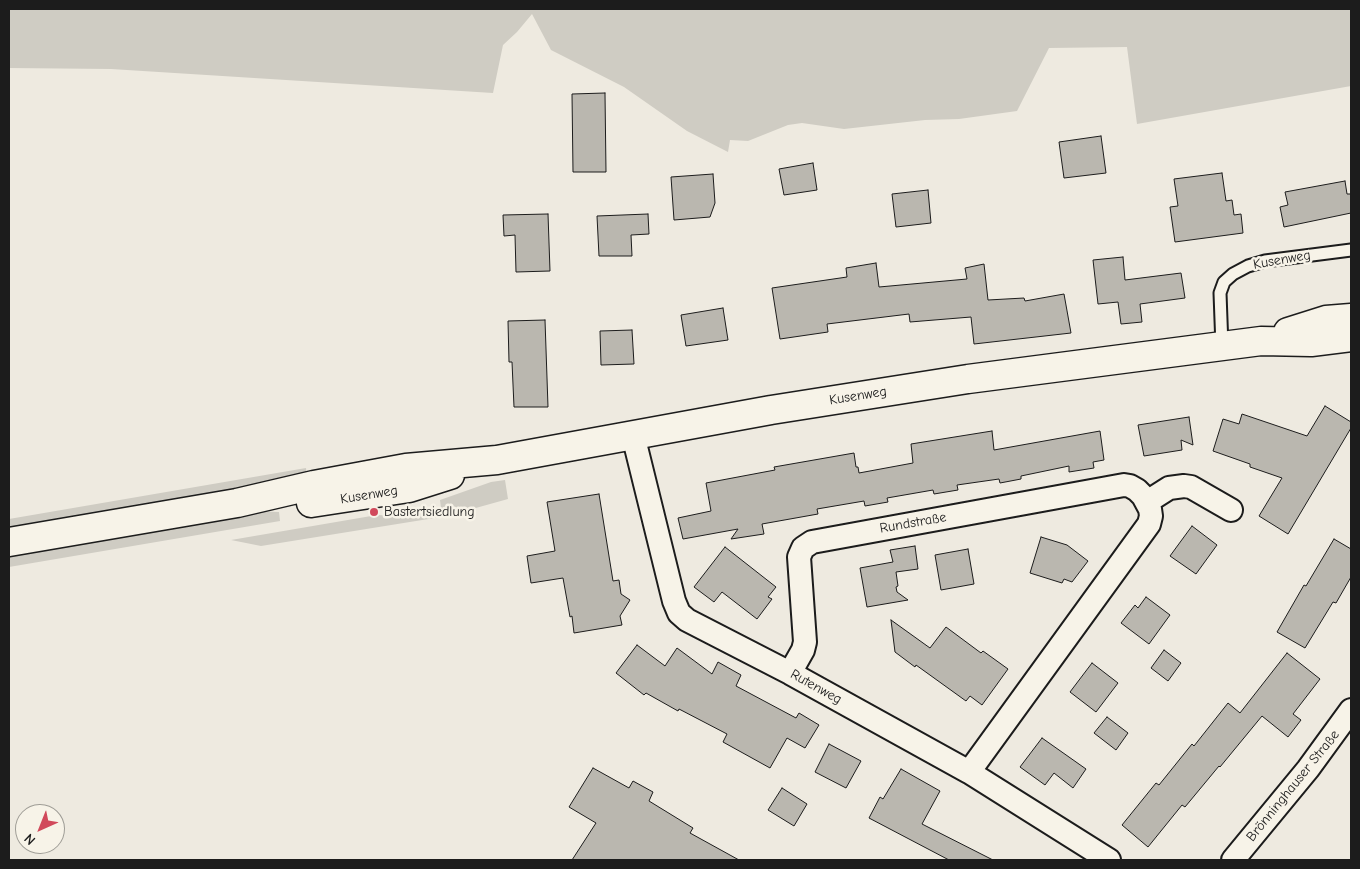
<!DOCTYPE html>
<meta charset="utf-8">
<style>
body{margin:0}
#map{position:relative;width:1360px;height:869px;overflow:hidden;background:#eeeae0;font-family:"Comic Neue",sans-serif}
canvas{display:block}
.frame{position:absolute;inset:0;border:10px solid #1c1c1c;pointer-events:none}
.north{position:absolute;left:15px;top:804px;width:50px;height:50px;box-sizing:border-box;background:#f7f3e8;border:1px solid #9f9d96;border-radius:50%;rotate:224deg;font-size:14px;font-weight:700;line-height:20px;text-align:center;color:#1c1c1c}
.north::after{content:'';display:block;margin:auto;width:18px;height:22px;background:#d1495b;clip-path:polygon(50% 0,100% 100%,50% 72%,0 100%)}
</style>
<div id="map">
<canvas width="1360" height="869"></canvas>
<div class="frame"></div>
<div class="north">N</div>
</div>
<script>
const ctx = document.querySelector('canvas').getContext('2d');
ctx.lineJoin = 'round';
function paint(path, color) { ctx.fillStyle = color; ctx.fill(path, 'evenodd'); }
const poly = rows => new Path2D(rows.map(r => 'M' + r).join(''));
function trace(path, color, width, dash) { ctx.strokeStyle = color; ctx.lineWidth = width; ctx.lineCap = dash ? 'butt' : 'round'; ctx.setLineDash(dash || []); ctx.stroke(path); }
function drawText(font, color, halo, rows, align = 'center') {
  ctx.font = font + ' "Comic Neue",sans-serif'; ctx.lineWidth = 5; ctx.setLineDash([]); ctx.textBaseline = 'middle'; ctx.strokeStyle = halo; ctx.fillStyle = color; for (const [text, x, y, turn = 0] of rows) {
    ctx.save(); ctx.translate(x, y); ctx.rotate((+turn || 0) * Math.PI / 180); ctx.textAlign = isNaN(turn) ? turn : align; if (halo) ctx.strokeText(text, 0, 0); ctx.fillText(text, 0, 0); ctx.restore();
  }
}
paint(poly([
 [9,9,1351,9,1351,86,1137,124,1127,47,1049,48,1017,111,959,119,925,120,844,129,802,123,788,125,748,141,730,140,728,152,687,131,624,87,551,50,532,14,517,32,503,45,493,93,111,69,9,68],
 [306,468,307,480,9,530,9,519],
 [505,480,508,499,447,516,261,546,231,540,377,515,398,516,441,508,440,500,491,482],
 [250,511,279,512,280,521,9,567,9,553]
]), '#cfccc3');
const building = poly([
 [605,93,606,172,573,172,572,94,605,93],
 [1101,136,1106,173,1064,178,1059,142,1101,136],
 [813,163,817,190,784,195,779,169,813,163],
 [1222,173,1226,201,1232,200,1234,215,1241,214,1243,233,1175,242,1170,207,1178,206,1174,179,1222,173],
 [713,174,715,203,710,217,674,220,671,177,713,174],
 [1345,181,1347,194,1351,194,1351,213,1284,227,1280,207,1288,205,1285,192,1345,181],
 [928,190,931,223,896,227,892,194,928,190],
 [548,214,550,271,516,272,515,235,504,236,503,215,548,214],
 [648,214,649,234,631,235,632,256,599,256,597,216,648,214],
 [1123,257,1125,280,1181,273,1185,298,1140,304,1142,322,1121,324,1118,302,1098,304,1093,260,1123,257],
 [876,263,879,287,967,279,965,268,984,264,988,300,1024,298,1025,301,1064,294,1071,333,974,344,971,317,910,322,909,314,827,324,828,332,780,339,772,288,847,277,846,268,876,263],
 [723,308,728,340,686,346,681,315,723,308],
 [545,320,548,407,514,407,512,362,509,362,508,321,545,320],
 [632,330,634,364,601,365,600,331,632,330],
 [1325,406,1351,422,1351,428,1288,534,1259,516,1282,478,1250,467,1250,464,1213,451,1223,419,1239,424,1242,414,1307,436,1325,406],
 [1189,417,1193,445,1181,440,1182,450,1144,456,1138,425,1189,417],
 [992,431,994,450,1100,431,1104,460,1093,462,1094,468,1069,472,1069,466,1021,476,1021,479,1000,483,999,479,957,485,958,490,934,494,933,490,887,498,888,502,865,506,864,501,817,509,818,514,762,524,764,534,731,539,738,529,683,539,678,518,711,511,706,483,775,470,774,467,854,453,856,467,858,467,859,473,913,463,911,444,992,431],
 [599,494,613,581,619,580,621,594,630,600,620,616,622,625,574,633,572,616,570,617,563,578,531,583,527,556,555,551,547,502,599,494],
 [1192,526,1217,545,1196,574,1170,556,1192,526],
 [1041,537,1067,545,1088,561,1072,582,1064,579,1062,583,1030,573,1041,537],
 [1334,539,1351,549,1351,577,1336,603,1333,602,1305,648,1277,632,1304,585,1306,586,1334,539],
 [915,546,918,569,896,572,898,586,896,587,897,592,908,600,867,607,860,568,893,562,890,550,915,546],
 [725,547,776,587,768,597,772,599,757,619,722,592,714,602,694,587,725,547],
 [968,549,974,584,941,590,935,555,968,549],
 [1146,597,1170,615,1149,644,1121,623,1135,605,1138,608,1146,597],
 [891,620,930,648,946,627,981,653,983,651,1008,669,982,705,970,696,966,701,916,665,915,667,895,652,891,620],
 [637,645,665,666,677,648,712,674,718,662,741,675,736,686,796,718,799,713,819,725,805,748,787,738,770,768,723,742,727,734,679,709,678,711,646,693,644,695,616,673,637,645],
 [1164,650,1181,663,1168,681,1151,668,1164,650],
 [1287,653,1320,679,1293,714,1301,720,1288,737,1262,716,1220,767,1219,766,1185,807,1182,805,1148,847,1122,825,1156,783,1159,785,1192,744,1194,746,1228,703,1240,713,1287,653],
 [1092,663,1118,683,1096,712,1070,692,1092,663],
 [1107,717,1128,733,1116,750,1094,733,1107,717],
 [1042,738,1086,769,1073,788,1054,773,1045,785,1020,767,1042,738],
 [829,744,861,761,846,788,815,772,829,744],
 [593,768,629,788,633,781,653,792,649,801,693,828,690,833,739,860,572,860,596,823,569,807,593,768],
 [901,769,940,791,922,824,993,860,949,860,869,818,880,797,883,799,901,769],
 [782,788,807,804,794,826,768,810,782,788]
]);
paint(building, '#bab7af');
trace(building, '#1c1c1c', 1);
const lane = poly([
 [1222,347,1220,293,1224,282,1233,274,1248,266,1265,261,1351,250]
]);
const street = poly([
 [633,435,674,601,679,613,687,620,790,673,969,772,1109,860],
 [1147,502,1169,488,1184,486,1191,487,1231,510],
 [790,673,803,650,805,642,799,557,803,548,812,542,1124,485,1130,486,1137,490,1143,496,1150,509,1151,516,1149,524,969,772],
 [1233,860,1308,769,1351,710]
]);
const secondary = poly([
 [1288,332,1326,320,1351,318],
 [311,503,409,488,450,475],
 [9,542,237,503,314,485,406,468,497,460,771,410,968,379,1261,341,1311,342,1351,337]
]);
trace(lane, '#1c1c1c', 15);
trace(street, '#1c1c1c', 26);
trace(secondary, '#1c1c1c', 31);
trace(lane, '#f7f3e8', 11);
trace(street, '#f7f3e8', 22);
trace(secondary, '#f7f3e8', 28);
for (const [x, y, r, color] of [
 [374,512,5,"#d1495b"]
]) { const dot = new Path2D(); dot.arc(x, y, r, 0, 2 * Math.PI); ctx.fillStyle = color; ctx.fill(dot); trace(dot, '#f7f3e8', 2); }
drawText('14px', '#1c1c1c', '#f7f3e8', [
 ["Kusenweg",1282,260,-10],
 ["Kusenweg",858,396,-9],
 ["Kusenweg",369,495,-9],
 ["Rundstraße",913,523,-10],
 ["Rutenweg",816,687,29],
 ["Brönninghauser Straße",1293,786,-51]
]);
drawText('14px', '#1c1c1c', '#f7f3e8', [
 ["Bastertsiedlung",384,512]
], 'left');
</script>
